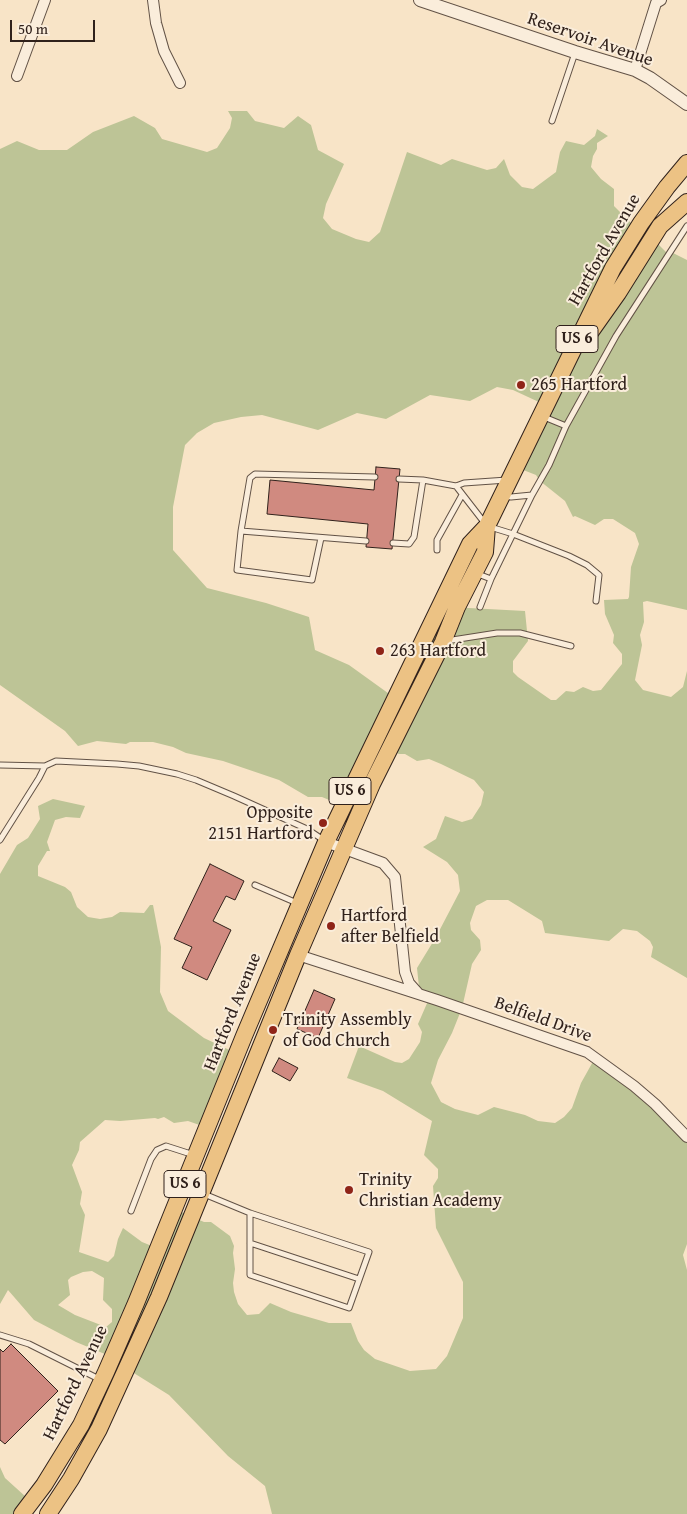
<!DOCTYPE html>
<style>
body{margin:0}
#map{position:relative;width:687px;height:1514px;overflow:hidden;background:#f8e4c7;font-family:"Gentium Book Plus",serif}
canvas{display:block}
.scale{position:absolute;left:10px;top:20px;width:85px;height:22px;box-sizing:border-box;border:2px solid #30211b;border-top:0;padding-left:6px;font-size:15px;line-height:18px;white-space:nowrap;color:#30211b;-webkit-text-stroke:4px #faeddb;paint-order:stroke}
</style>
<div id="map">
<canvas width="687" height="1514"></canvas>
<div class="scale">50 m</div>
</div>
<script>
const ctx = document.querySelector('canvas').getContext('2d');
ctx.lineJoin = 'round';
function paint(path, color) { ctx.fillStyle = color; ctx.fill(path, 'evenodd'); }
const poly = rows => new Path2D(rows.map(r => 'M' + r).join(''));
function trace(path, color, width, dash) { ctx.strokeStyle = color; ctx.lineWidth = width; ctx.lineCap = dash ? 'butt' : 'round'; ctx.setLineDash(dash || []); ctx.stroke(path); }
function drawText(font, color, halo, rows, align = 'center') {
  ctx.font = font + ' "Gentium Book Plus",serif'; ctx.lineWidth = 4; ctx.setLineDash([]); ctx.textBaseline = 'middle'; ctx.strokeStyle = halo; ctx.fillStyle = color; for (const [text, x, y, turn = 0] of rows) {
    ctx.save(); ctx.translate(x, y); ctx.rotate((+turn || 0) * Math.PI / 180); ctx.textAlign = isNaN(turn) ? turn : align; if (halo) ctx.strokeText(text, 0, 0); ctx.fillText(text, 0, 0); ctx.restore();
  }
}
paint(poly([
 [228,111,247,111,255,121,284,128,298,116,311,125,318,150,344,164,326,204,323,218,332,229,356,239,369,242,380,232,407,152,441,165,452,159,487,170,496,168,504,159,510,175,522,187,533,189,556,172,560,152,566,141,584,145,595,136,597,129,608,136,597,143,597,149,593,156,591,167,601,179,614,189,614,206,631,223,633,230,644,233,656,242,667,253,669,251,687,260,687,610,647,601,643,602,644,622,640,635,642,645,635,680,643,690,671,697,683,687,687,671,687,978,651,957,653,947,650,941,637,931,623,929,609,941,545,933,542,921,508,900,487,900,476,906,470,923,471,930,480,940,481,950,472,964,462,1008,452,1033,438,1060,431,1083,441,1102,455,1109,478,1115,494,1107,525,1115,538,1121,555,1123,564,1117,572,1108,581,1083,595,1058,630,1087,687,1139,687,1244,683,1255,687,1270,687,1514,272,1514,265,1486,228,1456,169,1395,113,1360,112,1357,76,1342,34,1320,8,1290,0,1304,0,874,17,845,28,838,40,819,38,806,53,799,85,806,80,818,66,817,55,820,47,842,50,851,47,851,38,866,38,876,65,887,71,892,77,907,88,917,100,919,112,917,120,912,144,913,150,905,153,905,161,947,160,992,168,1011,204,1038,242,1056,211,1129,188,1121,174,1123,164,1117,158,1119,155,1118,120,1121,105,1120,80,1142,79,1150,72,1165,82,1192,80,1204,85,1215,79,1252,108,1262,114,1256,118,1239,123,1228,142,1242,157,1248,177,1210,204,1222,211,1222,230,1236,234,1246,233,1253,235,1269,233,1283,234,1292,238,1304,247,1315,259,1314,270,1303,291,1312,329,1323,351,1323,358,1341,364,1350,375,1359,410,1371,436,1369,447,1356,463,1318,463,1282,436,1228,433,1186,438,1178,438,1169,424,1155,432,1121,383,1091,347,1078,359,1046,395,1062,402,1063,409,1059,420,1042,422,1032,418,1024,428,1001,419,987,417,968,436,937,460,891,458,875,447,862,423,847,436,839,445,816,462,822,472,819,481,805,484,792,474,780,441,764,429,759,417,761,405,754,399,754,383,747,380,747,353,805,334,802,322,797,308,797,279,780,223,761,186,753,173,747,153,742,130,742,126,744,97,741,78,746,65,731,0,685,0,149,17,141,39,150,67,150,93,132,134,116,155,128,162,139,207,152,217,148,230,128,232,118],
 [497,387,513,390,541,403,513,466,536,475,540,481,565,501,573,517,575,516,595,525,604,519,613,519,635,533,639,544,631,567,629,597,628,599,604,600,605,614,614,635,613,643,622,654,622,664,601,690,593,691,583,687,574,692,566,691,556,700,551,700,518,677,513,672,513,661,528,641,525,611,450,607,443,613,399,701,349,665,315,650,309,617,266,603,207,588,173,550,173,507,185,445,197,433,214,423,241,417,262,415,318,430,357,413,386,419,430,395,470,401],
 [92,1271,104,1278,103,1300,112,1309,112,1322,106,1327,75,1315,58,1305,70,1295,68,1280,71,1277,83,1272],
 [0,1467,5,1478,26,1497,27,1514,0,1514]
]), '#bdc496');
const building = poly([
 [376,467,400,469,392,549,366,547,368,524,267,514,270,480,374,490,376,467],
 [210,864,244,881,235,900,226,896,213,921,231,930,207,980,182,968,192,947,174,939,210,864],
 [314,990,335,999,318,1038,297,1029,314,990],
 [279,1058,298,1068,290,1081,272,1071,279,1058],
 [11,1344,58,1391,5,1444,0,1440,0,1349,3,1352,11,1344]
]);
paint(building, '#d08a80');
trace(building, '#30211b', 1);
const service = poly([
 [552,121,575,53],
 [544,417,566,426],
 [399,479,423,480,456,486,464,483,507,480],
 [456,486,487,526,513,534,569,556,587,565,599,575,596,601],
 [505,496,511,497,532,495,549,465,566,426,616,336,687,226],
 [241,531,237,570,312,580,321,538],
 [366,541,241,531,250,478,255,474,375,477],
 [393,543,409,544,414,537,423,480],
 [437,550,437,540,462,495],
 [478,574,491,579,532,495],
 [480,607,491,579],
 [446,641,497,633,520,633,571,646],
 [0,765,45,766,39,778,0,840],
 [45,766,56,761,117,764,139,766,177,774,196,780,234,796,307,829,325,841],
 [255,885,297,903],
 [204,1194,250,1213,369,1252,349,1308,250,1275,250,1213],
 [131,1211,151,1159,157,1150,166,1146,194,1155],
 [250,1243,359,1279],
 [0,1335,29,1344,99,1379]
]);
const minor = poly([
 [153,0,156,23,164,51,180,83],
 [635,70,656,3,661,0],
 [17,76,45,0],
 [326,842,383,863,395,877,405,972,409,983,418,993],
 [298,955,437,1000,587,1052,634,1086,655,1104,687,1137]
]);
const tertiary = poly([
 [420,0,575,52,635,70,650,78,687,104]
]);
const trunk = poly([
 [589,334,618,293,660,226,687,202],
 [22,1514,44,1485,81,1425,106,1372,136,1303,244,1036,326,842,470,544,487,526,613,268,641,223,667,187,687,163],
 [48,1514,71,1479,99,1429,159,1297,298,955,372,784,443,642,457,607,485,552,487,526]
]);
trace(service, '#625246', 7);
trace(minor, '#625246', 12);
trace(tertiary, '#625246', 14);
trace(trunk, '#30211b', 18);
trace(service, '#faeddb', 5);
trace(minor, '#faeddb', 10);
trace(tertiary, '#faeddb', 12);
trace(trunk, '#ecc284', 16);
for (const [x, y, r, color] of [
 [521,385,5,"#8f2418"],
 [380,651,5,"#8f2418"],
 [323,823,5,"#8f2418"],
 [331,926,5,"#8f2418"],
 [273,1030,5,"#8f2418"],
 [349,1190,5,"#8f2418"]
]) { const dot = new Path2D(); dot.arc(x, y, r, 0, 2 * Math.PI); ctx.fillStyle = color; ctx.fill(dot); trace(dot, '#faeddb', 2); }
for (const [x, y, w] of [
 [577,339,42],
 [350,791,42],
 [185,1184,42]
]) { const box = new Path2D(); box.roundRect(x - w / 2, y - 13.5, w, 27, 4); ctx.fillStyle = '#faeddb'; ctx.fill(box); trace(box, '#30211b', 1); }
drawText('bold 16px', '#30211b', null, [
 ["US 6",577,339],
 ["US 6",350,791],
 ["US 6",185,1184]
]);
drawText('18px', '#30211b', '#faeddb', [
 ["Reservoir Avenue",590,40,19],
 ["Hartford Avenue",605,250,-60],
 ["Hartford Avenue",233,1012,-68],
 ["Belfield Drive",543,1020,20],
 ["Hartford Avenue",76,1383,-64]
]);
drawText('18px', '#30211b', '#faeddb', [
 ["265 Hartford",531,385],
 ["263 Hartford",390,651],
 ["Opposite",313,813,"right"],
 ["2151 Hartford",313,834,"right"],
 ["Hartford",341,916],
 ["after Belfield",341,937],
 ["Trinity Assembly",283,1020],
 ["of God Church",283,1041],
 ["Trinity",359,1180],
 ["Christian Academy",359,1201]
], 'left');
</script>
